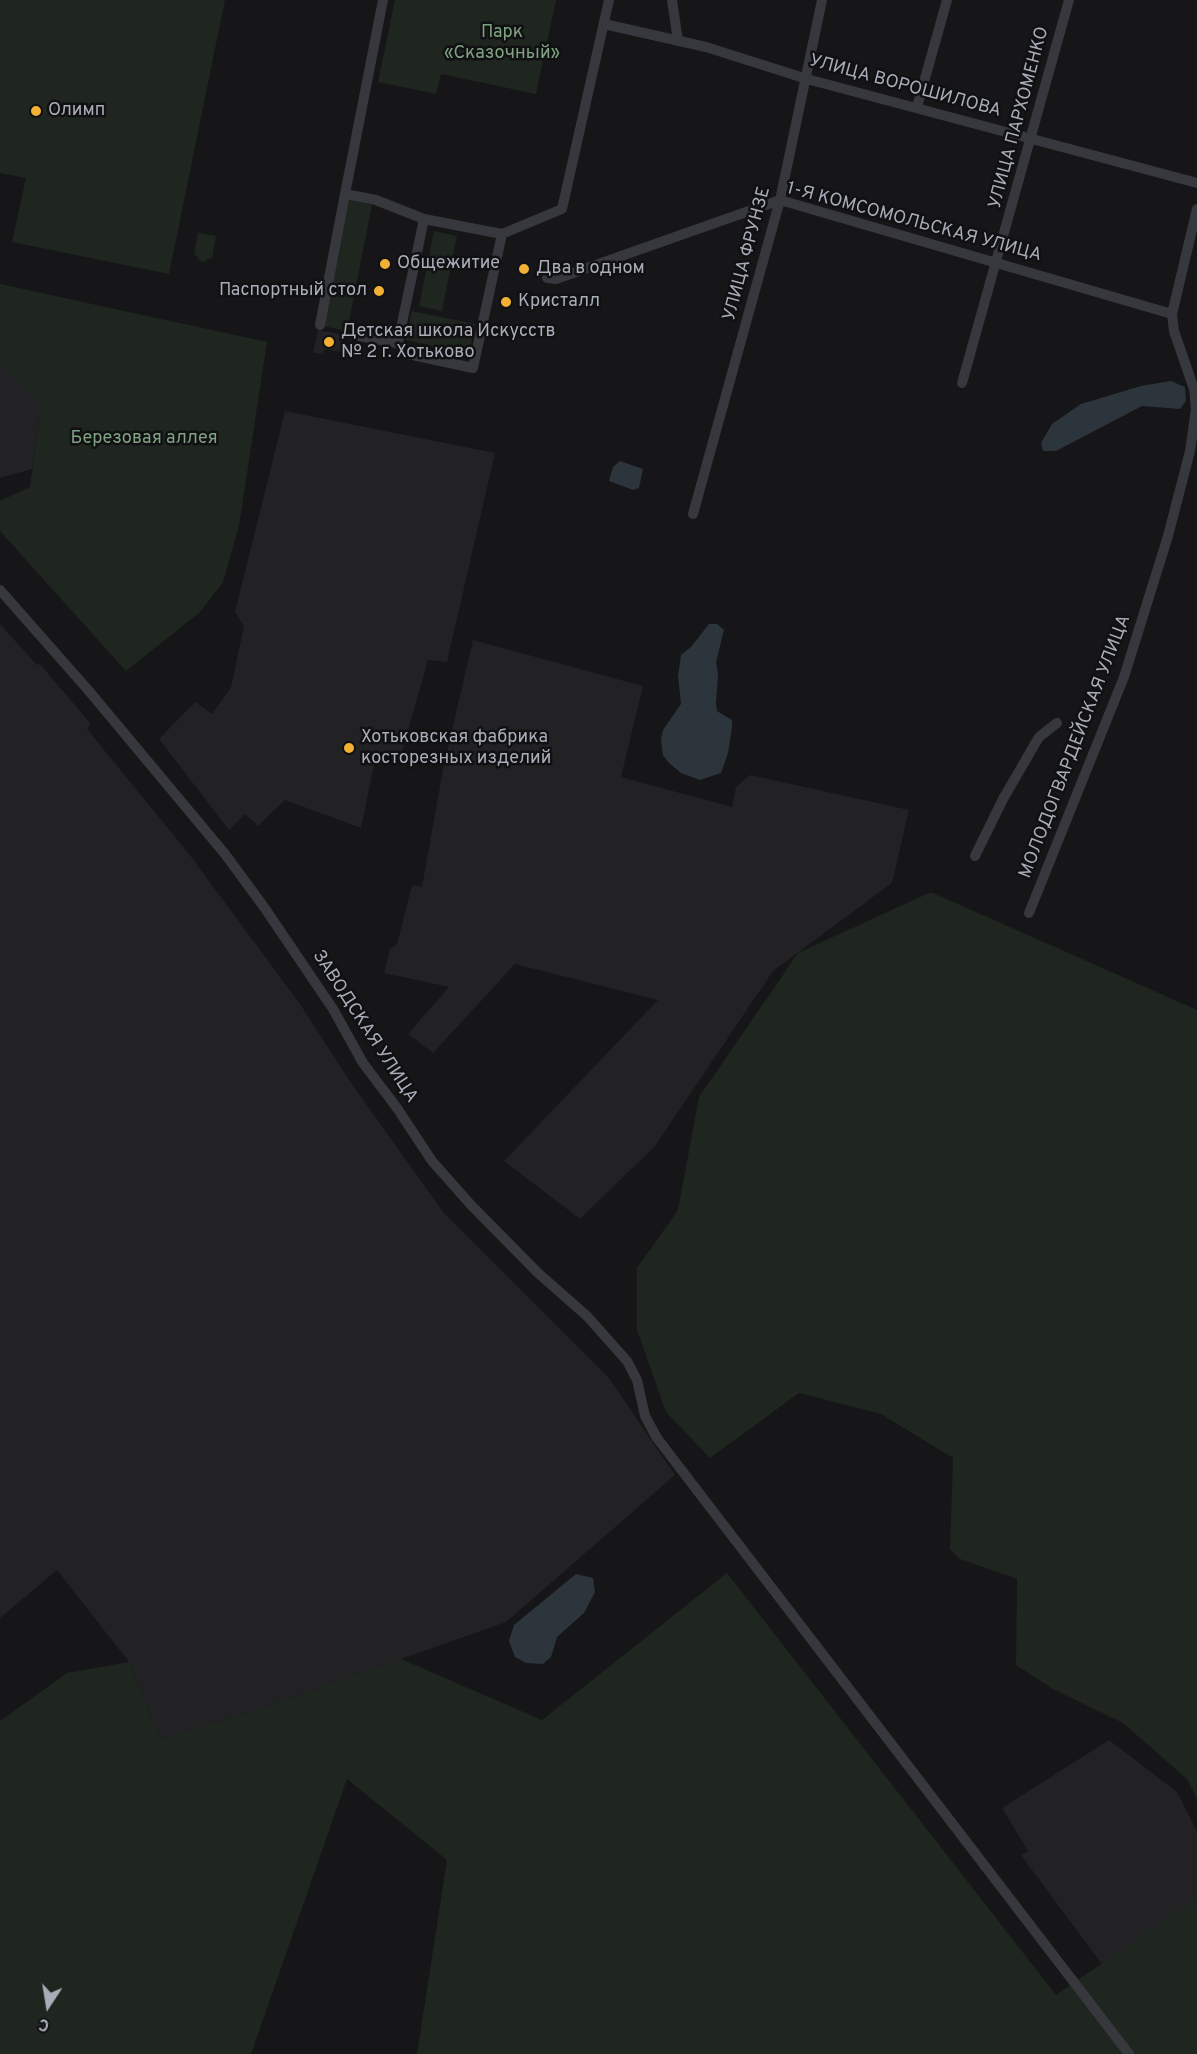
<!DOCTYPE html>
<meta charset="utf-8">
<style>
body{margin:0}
#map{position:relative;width:1197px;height:2054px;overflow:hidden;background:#161618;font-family:Overpass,sans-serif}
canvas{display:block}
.north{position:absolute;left:18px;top:1976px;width:60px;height:60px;-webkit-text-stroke:4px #111113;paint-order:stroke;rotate:192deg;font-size:16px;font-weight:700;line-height:24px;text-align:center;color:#a8adb8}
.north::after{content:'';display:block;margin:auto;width:21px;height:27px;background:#a8adb8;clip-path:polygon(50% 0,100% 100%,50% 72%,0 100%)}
</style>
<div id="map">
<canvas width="1197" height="2054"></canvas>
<div class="north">С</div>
</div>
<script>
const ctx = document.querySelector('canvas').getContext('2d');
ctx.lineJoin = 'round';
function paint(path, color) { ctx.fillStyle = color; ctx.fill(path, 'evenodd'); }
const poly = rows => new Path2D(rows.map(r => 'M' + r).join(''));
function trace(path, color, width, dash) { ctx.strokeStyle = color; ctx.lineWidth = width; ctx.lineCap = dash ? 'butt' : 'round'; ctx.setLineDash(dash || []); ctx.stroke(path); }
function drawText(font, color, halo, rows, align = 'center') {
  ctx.font = font + ' Overpass,sans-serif'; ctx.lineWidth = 5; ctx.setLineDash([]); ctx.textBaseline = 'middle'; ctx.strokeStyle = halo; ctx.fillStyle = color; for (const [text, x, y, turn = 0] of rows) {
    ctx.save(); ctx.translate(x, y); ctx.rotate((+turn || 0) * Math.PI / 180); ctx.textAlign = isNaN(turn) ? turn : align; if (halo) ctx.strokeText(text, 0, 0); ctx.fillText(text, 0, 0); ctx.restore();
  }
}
paint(poly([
 [318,330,345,335,341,352,324,349,323,354,313,353],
 [0,361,41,405,32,469,0,478],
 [285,411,495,453,447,662,428,660,402,752,397,755,377,751,361,828,285,800,258,826,245,814,229,830,159,739,195,702,212,714,231,687,244,626,235,612],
 [0,624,37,665,40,664,91,724,87,729,189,854,300,1004,347,1077,444,1213,609,1378,675,1475,506,1622,260,1709,160,1739,129,1662,57,1570,0,1618],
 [473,640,643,686,621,777,732,807,736,787,750,775,909,810,892,883,773,971,655,1146,580,1219,504,1161,658,1000,515,964,433,1053,408,1034,449,987,384,973,390,949,397,944,412,885,422,887,444,764],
 [1109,1740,1177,1792,1197,1831,1197,1900,1104,1967,1021,1855,1028,1851,1002,1808]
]), '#222225');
paint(poly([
 [0,0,225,0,169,274,12,242,26,178,0,173],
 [395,0,556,0,536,94,441,74,436,94,378,82],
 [348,200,372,205,347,331,323,326],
 [434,231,457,236,442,311,419,306],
 [198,233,216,236,212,259,209,258,204,262,200,261,197,256,194,255],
 [0,284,267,342,239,526,223,582,200,612,126,671,0,531,0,501,30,487,41,405,0,361],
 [412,311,475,324,469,354,406,340],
 [931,892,1197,1010,1197,1799,1187,1779,1123,1723,1053,1689,1016,1665,1017,1579,960,1559,950,1549,953,1458,881,1414,799,1393,710,1458,666,1412,637,1330,637,1268,678,1210,699,1097,798,953],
 [727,1573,1056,1995,1197,1898,1197,2054,417,2054,447,1860,347,1779,251,2054,0,2054,0,1721,67,1673,129,1662,160,1739,260,1709,401,1659,542,1720]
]), '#1e261f');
paint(poly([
 [1171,381,1185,387,1186,401,1180,409,1142,406,1056,451,1043,451,1041,443,1052,424,1081,404,1141,386],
 [620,461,643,469,639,488,633,490,609,481,613,467],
 [709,624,717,624,724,630,716,662,718,674,716,703,717,711,732,720,732,728,728,753,721,773,700,780,681,773,669,763,663,755,661,739,663,730,681,704,678,676,681,655,691,647],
 [576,1574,593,1578,595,1592,584,1613,557,1637,551,1657,543,1664,526,1663,515,1657,509,1641,514,1625]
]), '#2c353c');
trace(poly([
 [383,0,345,194,376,200,424,219,502,234],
 [672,0,678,41],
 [604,24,706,47,807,79,1197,183],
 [917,107,947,0],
 [424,219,398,342,408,354,473,368,502,234,562,209,609,0],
 [547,278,556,279,780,200,1172,314],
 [320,325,345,194],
 [354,335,397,343,398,342],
 [962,383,1069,0],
 [693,514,780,200,822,0],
 [0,590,89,691,225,854,264,907,333,1009,363,1063,397,1108,432,1161,471,1205,538,1273,587,1316,627,1361,637,1380,645,1416,657,1438,1129,2054],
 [975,856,1003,799,1039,737,1057,723],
 [1029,913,1124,677,1168,536,1190,451,1196,409,1194,389,1174,331,1172,314,1197,209]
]), '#37383d', 10);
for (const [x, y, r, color] of [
 [36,111,6,"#f2b134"],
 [385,264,6,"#f2b134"],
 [524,269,6,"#f2b134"],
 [379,291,6,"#f2b134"],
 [506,302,6,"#f2b134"],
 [329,342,6,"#f2b134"],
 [349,748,6,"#f2b134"]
]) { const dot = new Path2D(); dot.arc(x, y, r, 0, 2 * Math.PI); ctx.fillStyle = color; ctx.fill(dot); trace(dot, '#111113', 2); }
drawText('18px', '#7fa381', '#111113', [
 ["Парк",502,33],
 ["«Сказочный»",502,54],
 ["Березовая аллея",144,439]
]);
drawText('18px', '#a8adb8', '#111113', [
 ["УЛИЦА ВОРОШИЛОВА",905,87,15],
 ["УЛИЦА ПАРХОМЕНКО",1020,118,-75],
 ["1-Я КОМСОМОЛЬСКАЯ УЛИЦА",914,223,15],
 ["УЛИЦА ФРУНЗЕ",748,254,-75],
 ["МОЛОДОГВАРДЕЙСКАЯ УЛИЦА",1076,747,-69],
 ["ЗАВОДСКАЯ УЛИЦА",364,1027,57]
]);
drawText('18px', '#a8adb8', '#111113', [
 ["Олимп",48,111],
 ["Общежитие",397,264],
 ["Два в одном",536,269],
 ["Паспортный стол",367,291,"right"],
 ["Кристалл",518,302],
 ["Детская школа Искусств",341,332],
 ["№ 2 г. Хотьково",341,353],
 ["Хотьковская фабрика",361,738],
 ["косторезных изделий",361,759]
], 'left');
</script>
